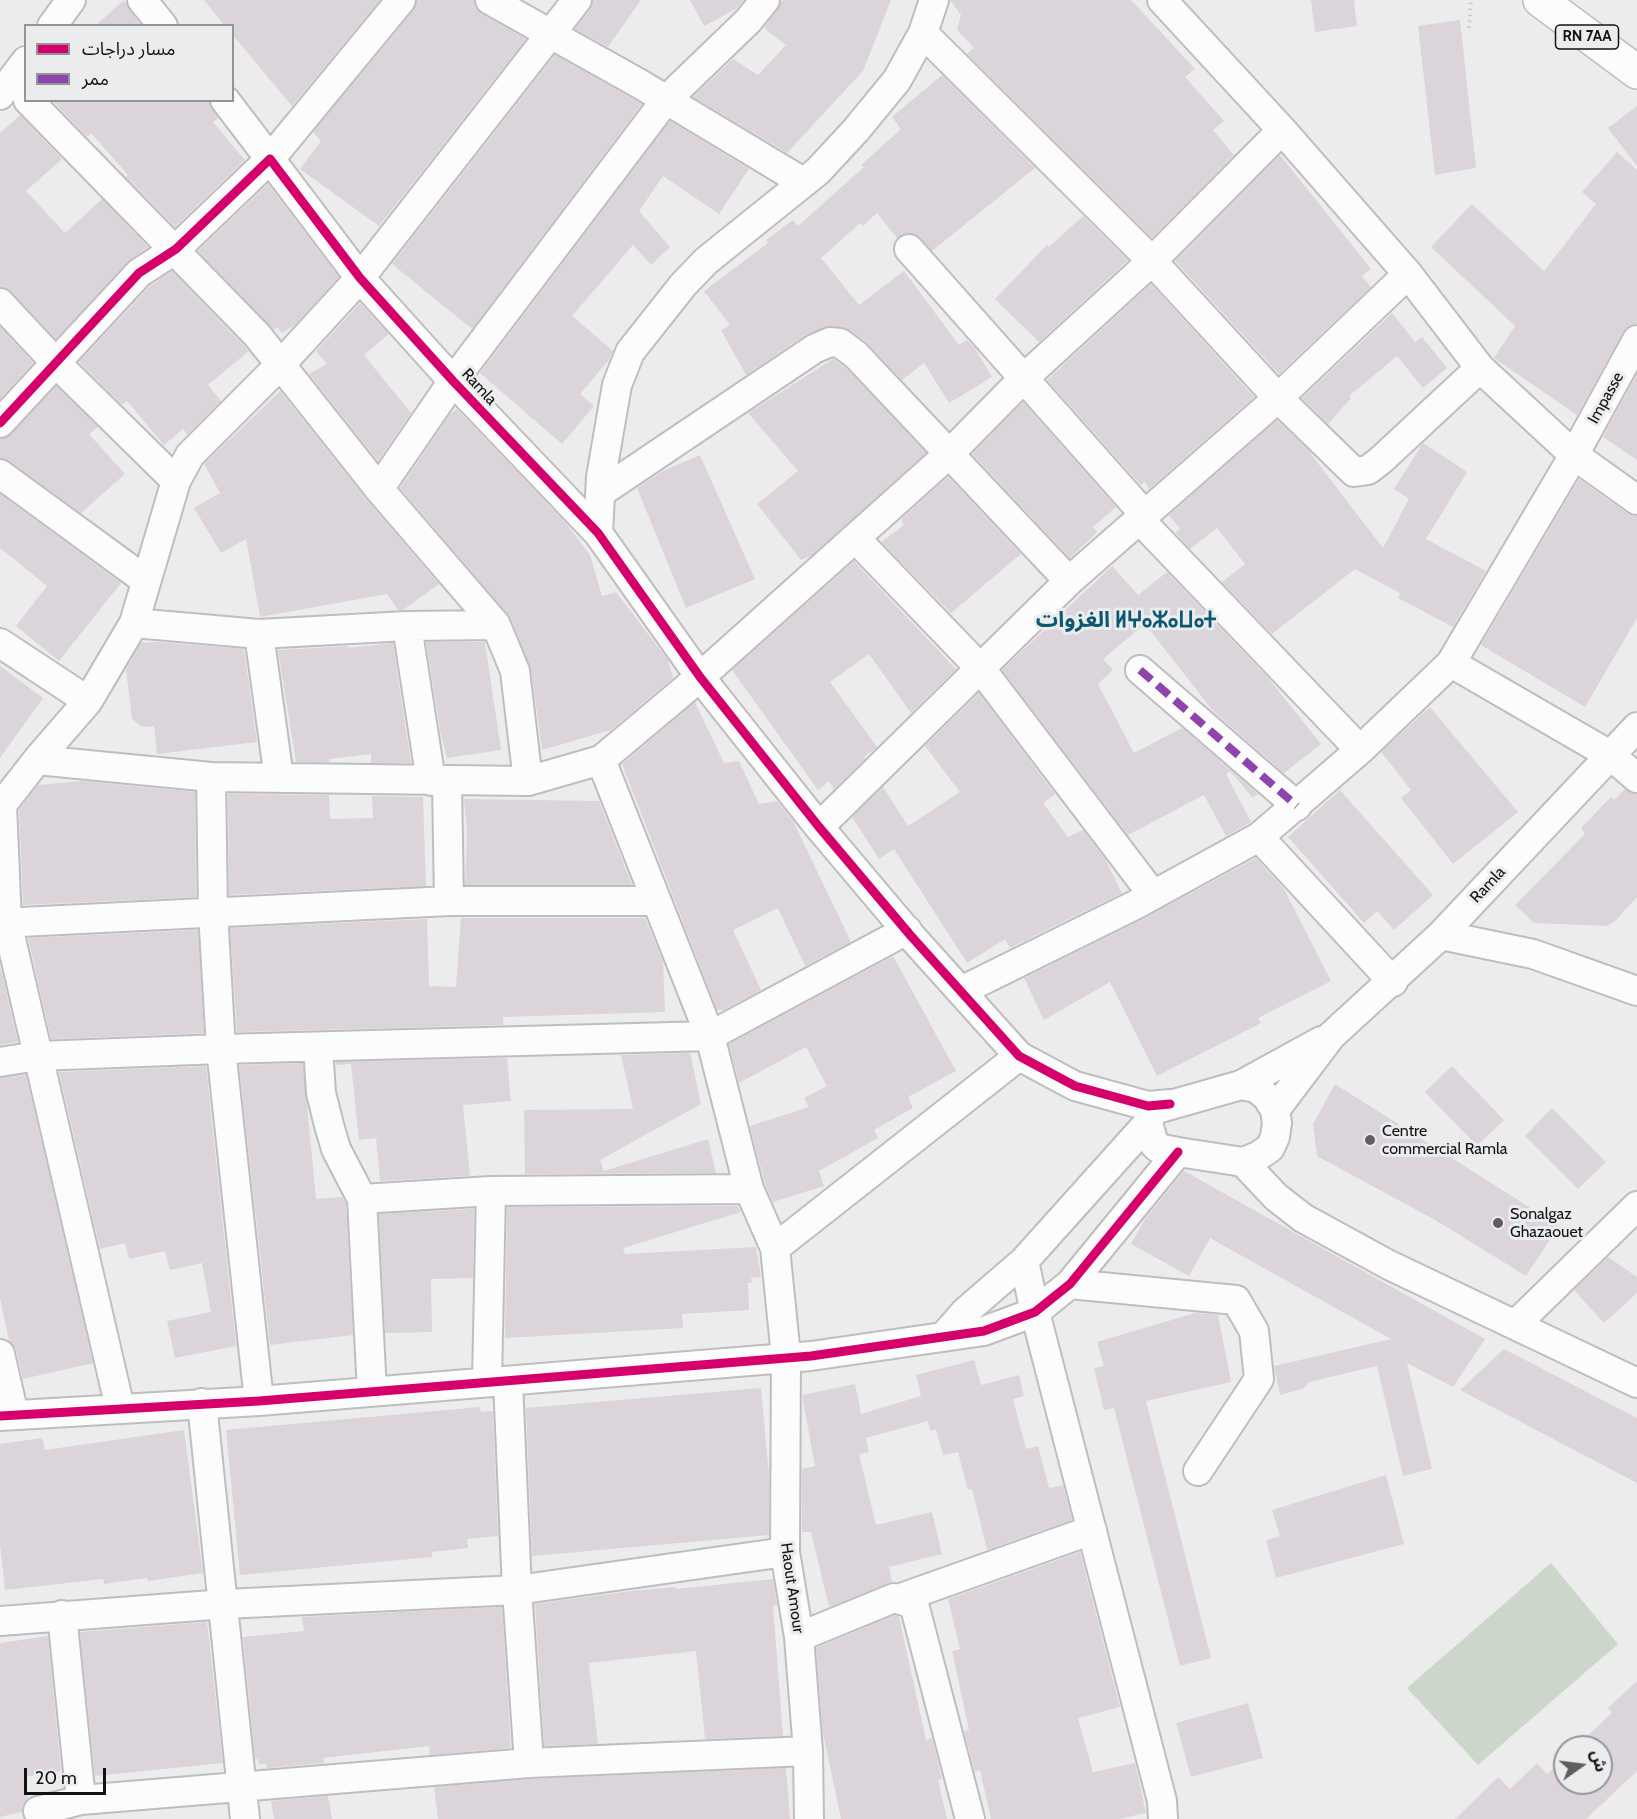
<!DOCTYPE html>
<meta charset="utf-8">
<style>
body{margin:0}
#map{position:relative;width:1637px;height:1819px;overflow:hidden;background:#ececed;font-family:Cabin,"Noto Sans Arabic",sans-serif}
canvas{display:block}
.legend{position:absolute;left:24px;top:24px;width:210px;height:78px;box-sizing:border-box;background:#ebecee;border:2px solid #949596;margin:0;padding:8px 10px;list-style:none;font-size:18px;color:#121213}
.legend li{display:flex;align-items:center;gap:12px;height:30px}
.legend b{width:30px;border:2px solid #949596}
.north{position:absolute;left:1553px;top:1735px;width:60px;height:60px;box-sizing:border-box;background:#ebecee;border:2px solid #949596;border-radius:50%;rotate:76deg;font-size:16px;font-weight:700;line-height:24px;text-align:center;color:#121213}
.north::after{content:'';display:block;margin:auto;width:21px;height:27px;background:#5e5e5f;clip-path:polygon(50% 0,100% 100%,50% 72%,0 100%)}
.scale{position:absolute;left:24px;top:1768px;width:82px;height:27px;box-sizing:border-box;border:3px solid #121213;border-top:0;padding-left:8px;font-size:18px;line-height:21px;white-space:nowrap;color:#121213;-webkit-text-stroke:4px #ebecee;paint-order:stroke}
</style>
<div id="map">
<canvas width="1637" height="1819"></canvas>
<ul class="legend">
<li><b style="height:8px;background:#d6006c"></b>مسار دراجات</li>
<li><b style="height:8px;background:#8e44ad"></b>ممر</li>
</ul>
<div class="north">ش</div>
<div class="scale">20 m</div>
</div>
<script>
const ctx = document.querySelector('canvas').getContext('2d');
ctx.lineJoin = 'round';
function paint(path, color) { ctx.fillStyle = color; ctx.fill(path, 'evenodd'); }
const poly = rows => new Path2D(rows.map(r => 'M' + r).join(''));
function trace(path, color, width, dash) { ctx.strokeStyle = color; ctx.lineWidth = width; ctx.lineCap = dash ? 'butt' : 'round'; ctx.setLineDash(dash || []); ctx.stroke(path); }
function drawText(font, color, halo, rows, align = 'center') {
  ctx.font = font + ' Cabin,"Noto Sans Arabic","Noto Sans Tifinagh",sans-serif'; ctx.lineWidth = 6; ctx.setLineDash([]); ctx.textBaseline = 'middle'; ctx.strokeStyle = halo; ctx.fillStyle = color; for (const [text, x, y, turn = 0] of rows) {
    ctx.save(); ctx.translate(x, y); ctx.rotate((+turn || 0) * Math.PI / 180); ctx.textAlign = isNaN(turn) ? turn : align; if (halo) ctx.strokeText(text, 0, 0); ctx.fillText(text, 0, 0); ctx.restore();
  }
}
paint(poly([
 [1551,1563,1618,1644,1478,1765,1407,1688]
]), '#cdd6ca');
paint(poly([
 [124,0,141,26,95,26],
 [204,0,380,0,292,106,232,34,232,26,225,26],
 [417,0,474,0,476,8,482,14,526,39,379,226,300,169,321,141,313,132,414,10],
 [593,0,641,0,608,47,575,29,590,10],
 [690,0,744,0,736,9,704,26],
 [783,0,891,0,863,71,787,153,693,97,733,59,758,75,786,45,764,28],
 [950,0,1131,0,1195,69,1185,77,1224,121,1213,130,1234,155,1152,238,967,54,974,48,957,30,961,15],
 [1311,0,1354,0,1357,26,1315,32],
 [1460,20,1476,168,1435,175,1418,26],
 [555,55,642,104,472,329,392,264],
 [942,75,1035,168,932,251,915,234,905,233,897,238,877,213,863,226,860,223,821,258,859,305,904,271,959,345,967,340,974,347,992,377,949,403,924,363,902,380,866,342,849,330,832,326,805,335,746,375,721,330,730,325,704,291,768,243,766,240,793,220,798,226,864,167,861,165,901,129,892,117],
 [52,100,209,100,218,118,213,122,245,160,175,227,126,177,128,175,91,133,87,137],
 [1637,106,1637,166,1608,128],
 [20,115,62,159,26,191,65,233,102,199,148,247,127,262,56,339,12,292,0,287,0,133],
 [670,121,749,169,719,214,663,176,639,211,670,247,651,265,633,245,572,316,613,351,609,360,580,394,594,406,562,444,480,373],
 [1617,152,1637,170,1637,324,1629,326,1623,332,1577,415,1494,358,1515,326,1431,247,1472,204,1544,271,1596,204,1582,192],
 [1280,155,1371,269,1362,276,1371,287,1279,374,1175,261],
 [268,184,339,277,295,325,282,333,277,327,274,330,198,251],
 [1083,216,1128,260,1039,342,995,299,1047,245,1049,247],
 [172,271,249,351,208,385,221,401,187,435,183,429,164,445,127,401,122,405,79,362,150,286],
 [1151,284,1254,397,1149,489,1145,482,1141,485,1047,380],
 [360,303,389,334,364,355,411,413,378,461,309,374,327,364,316,351],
 [1392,313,1415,342,1422,337,1447,368,1423,388,1397,356,1349,396,1351,398,1328,424,1302,398],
 [0,327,33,363,0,399],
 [833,359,845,367,926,453,811,556,801,560,757,504,798,471,748,413],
 [1637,374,1637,460,1603,437],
 [56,386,98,427,89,434,125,474,81,513,10,461,0,458,0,439,12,434],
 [280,391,366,499,439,584,403,610,398,610,387,594,260,617,246,539,221,553,194,508,220,493,204,464],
 [1023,402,1116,507,1093,527,1097,532,1070,558,972,454],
 [457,409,566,523,590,555,602,596,616,592,668,660,673,678,611,730,542,750,531,669,511,618,400,488,450,414],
 [1277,420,1307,449,1383,548,1409,499,1394,489,1423,443,1467,472,1426,539,1486,571,1453,627,1398,598,1400,593,1355,569,1272,634,1222,582,1245,564,1217,528,1190,549,1175,532,1180,529,1169,515],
 [700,455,755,579,686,608,637,488,663,471],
 [948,477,1021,554,951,613,881,542,904,525,901,519],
 [1579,479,1627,513,1637,516,1637,618,1585,707,1481,645],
 [0,494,121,583,59,661,16,626,47,586,0,548],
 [854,561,956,669,911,713,869,654,830,682,877,747,864,757,865,759,834,789,829,781,818,790,732,670],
 [1112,566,1138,595,1167,572,1269,679,1321,744,1284,773,1213,711,1145,624,1103,659,1113,670,1098,684,1134,753,1182,728,1258,794,1253,798,1230,771,1226,774,1251,822,1226,836,1204,795,1128,835,1002,670],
 [156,642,244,649,257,742,157,754,154,726,142,727,132,719,126,670,141,643],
 [426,642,485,642,501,750,447,758,441,735],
 [393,643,411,763,371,763,371,754,329,759,329,762,296,762,278,650,351,646,347,648],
 [0,666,43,698,0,758],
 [979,693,1055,794,1043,803,1068,837,1083,830,1105,859,1122,893,1010,948,1005,939,967,963,894,849,879,859,852,817,883,787,908,826,960,792,925,746],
 [695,702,724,763,739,761,759,804,777,801,793,821,851,942,805,966,778,908,733,930,761,990,724,1010,717,1010,622,764],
 [1430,707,1518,812,1453,864,1401,798,1411,790,1381,752],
 [82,781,195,792,196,897,23,905,19,810,38,785],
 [1625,789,1637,794,1637,897,1615,921,1607,926,1534,923,1515,905,1585,834,1581,828,1611,797,1614,800],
 [1340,790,1433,895,1394,930,1377,911,1364,923,1288,837],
 [228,794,329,795,330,819,373,818,372,796,423,797,426,886,229,895],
 [464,799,599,801,632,885,465,885,467,830],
 [1256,858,1284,889,1331,981,1258,1018,1261,1023,1157,1076,1110,982,1044,1020,1024,978,1143,919],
 [461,918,645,918,663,961,665,1012,503,1017,503,1025,237,1032,230,928,427,919,429,986,456,987],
 [198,930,204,1033,51,1039,28,938],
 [893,956,956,1071,908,1097,913,1108,874,1130,878,1138,819,1171,824,1186,773,1202,765,1184,750,1126,809,1107,804,1098,827,1086,806,1047,739,1083,729,1044],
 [0,965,18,1042,0,1045],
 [690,1053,701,1104,600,1160,604,1171,708,1139,716,1173,525,1174,524,1110,633,1109,621,1055],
 [507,1058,511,1101,463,1105,470,1176,380,1181,376,1138,359,1140,351,1064,336,1065,336,1062],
 [303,1063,316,1199,342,1197,346,1203,353,1335,270,1345,239,1065],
 [206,1066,236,1346,175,1358,167,1321,211,1312,202,1263,170,1270,165,1251,129,1259,125,1243,100,1249,59,1072],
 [1452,1066,1504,1120,1477,1146,1425,1092],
 [26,1075,93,1363,23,1379,16,1350,9,1341,0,1298,0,1078],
 [1335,1084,1559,1226,1526,1276,1437,1221,1317,1156,1313,1124],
 [1552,1108,1606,1162,1578,1189,1525,1136],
 [1184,1171,1485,1339,1453,1387,1407,1363,1432,1469,1403,1476,1377,1366,1309,1382,1304,1388,1280,1395,1274,1366,1391,1339,1210,1238,1189,1276,1131,1244,1145,1219],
 [738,1206,741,1212,623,1248,625,1254,756,1247,761,1277,751,1278,752,1283,748,1283,749,1310,682,1314,683,1328,505,1338,507,1207],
 [474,1209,473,1278,431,1279,432,1332,385,1333,379,1214],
 [1608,1257,1637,1277,1637,1293,1604,1323,1574,1290],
 [1195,1313,1218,1315,1231,1382,1146,1401,1211,1658,1180,1666,1114,1408,1104,1410,1094,1368,1104,1366,1097,1342],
 [1504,1349,1637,1418,1637,1483,1460,1390],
 [974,1360,981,1385,1019,1375,1024,1396,1013,1399,1026,1449,1038,1446,1049,1488,1063,1485,1072,1520,987,1550,972,1489,968,1490,958,1452,943,1455,936,1429,930,1431,928,1421,866,1438,869,1452,859,1454,876,1525,932,1512,942,1554,889,1567,892,1582,829,1607,811,1532,802,1532,802,1469,815,1466,802,1395,855,1384,861,1414,921,1396,916,1375],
 [761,1388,769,1475,769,1535,532,1556,526,1408],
 [480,1407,481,1412,493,1411,498,1536,467,1539,468,1548,432,1552,432,1557,240,1575,226,1430],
 [184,1430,203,1573,148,1581,147,1578,104,1584,103,1579,5,1590,0,1543,0,1444,42,1438,45,1450],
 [1386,1475,1404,1544,1276,1578,1266,1540,1280,1536,1272,1510],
 [1080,1552,1120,1707,1078,1718,1093,1772,1135,1763,1146,1813,1119,1819,991,1819,980,1770,975,1772,964,1731,969,1730,952,1651,960,1649,948,1599],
 [773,1579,777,1606,773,1606,783,1736,705,1739,696,1651,589,1663,598,1744,544,1746,535,1604,631,1591,676,1587,676,1589],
 [502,1607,511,1748,430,1755,429,1746,323,1758,324,1763,267,1768,266,1764,259,1764,258,1759,255,1759,243,1637,304,1631,302,1617],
 [895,1615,899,1617,926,1740,932,1738,942,1779,938,1780,947,1819,841,1819,823,1733,816,1648],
 [207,1622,223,1763,95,1776,80,1632],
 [48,1636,61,1771,24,1777,28,1798,22,1806,22,1812,0,1817,0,1643],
 [1637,1681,1637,1771,1586,1819,1455,1819,1498,1777,1510,1789,1537,1763,1547,1774,1565,1757,1565,1783,1601,1783,1601,1747,1576,1747,1612,1713,1608,1708],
 [1248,1703,1263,1758,1191,1777,1176,1723],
 [786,1768,790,1819,438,1819,434,1787,530,1779],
 [328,1796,332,1819,274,1819,271,1801]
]), '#dbd4da');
const minor = poly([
 [142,0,163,26],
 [490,0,640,84,803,182],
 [1162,0,1282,130,1408,274,1480,368,1574,455,1637,500],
 [52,26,71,0],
 [923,33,1152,261,1278,398,1354,472,1368,470,1381,460,1480,368],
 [0,95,26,61],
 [28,100,257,335,379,489,496,625,515,671,528,781],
 [225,100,270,159,401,0],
 [909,249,1145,515],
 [0,303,56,363,176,481],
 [1637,340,1574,455,1451,663,1610,755,1637,778],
 [0,423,139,273,176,249,270,159,360,278,453,381,598,533,700,677,819,827,911,936,1019,1056,1075,1086,1148,1106,1170,1104],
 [0,474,145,580],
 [379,489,453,381,665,101,748,21,765,0],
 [600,493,814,349,830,342,840,343,856,355,1069,581],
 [1140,520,1360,750],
 [598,533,601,477,617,385,630,352,683,285,706,261,818,171,856,130,897,80,923,33,934,0],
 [855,538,981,669,1153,895],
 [134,623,259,634,407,626,496,625],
 [407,626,431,781],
 [259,634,279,778],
 [0,643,88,701],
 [1140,670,1297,806],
 [37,760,88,701,134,623,176,481,190,455,281,364,360,278,577,0],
 [601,760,700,677,950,453,1023,379,1152,261,1282,130],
 [211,777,213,912,221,1049,259,1401],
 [447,781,449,901],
 [0,804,2,805,37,760,211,777,528,781,601,760,710,1036,749,1189,775,1248],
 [2,805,7,922,120,1408],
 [819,827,1069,581,1278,398,1408,274],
 [1259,837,1360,750,1451,663],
 [0,923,449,901,656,901],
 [1441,935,1533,954,1637,991],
 [961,991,1135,905,1259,837,1393,982],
 [318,1047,321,1093,329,1125,336,1149,362,1199],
 [0,1062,38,1056,221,1049,710,1036,907,930],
 [1241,1085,1256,1088,1267,1097,1275,1110,1277,1123,1275,1137,1270,1148,1258,1156,1243,1162,1178,1152,1158,1148,1154,1144,1148,1123,1153,1110,1241,1085],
 [1241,1085,1321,1041],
 [1275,1110,1331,1036,1441,935,1637,727],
 [1243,1162,1276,1197,1303,1218,1389,1265,1637,1383],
 [1024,1261,1035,1312,1162,1801,1163,1819],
 [1070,1284,1236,1300,1254,1331,1259,1379,1198,1471],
 [1515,1325,1637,1206],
 [943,1337,966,1311,1024,1261,1148,1123],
 [0,1354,14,1415],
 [487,1382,491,1191,749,1189],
 [372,1392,362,1199,491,1191],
 [202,1403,245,1819],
 [0,1416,259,1401,811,1356,984,1331,1035,1312,1070,1284,1178,1152],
 [901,1598,1092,1530],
 [62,1615,81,1800],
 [0,1621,225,1604,517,1590,785,1552],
 [799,1637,894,1598,914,1604,970,1819],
 [529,1763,808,1751],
 [38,1811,81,1800,529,1763,517,1590,508,1381],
 [809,1819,808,1751,799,1637,785,1552,786,1356,775,1248,1019,1056]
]);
const major = poly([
 [1540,0,1637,72]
]);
trace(minor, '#bebebf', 32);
trace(major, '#bebebf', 36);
trace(poly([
 [1469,28,1471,0]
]), '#cccccd', 4, [1.5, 4.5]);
trace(minor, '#fcfcfc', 28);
trace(major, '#fcfcfc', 33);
trace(poly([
 [1140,670,1297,806]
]), '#8e44ad', 8, [15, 8]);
trace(poly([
 [0,423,139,273,176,249,270,159,360,278,453,381,598,533,700,677,819,827,911,936,1019,1056,1075,1086,1148,1106,1170,1104],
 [0,1416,259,1401,811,1356,984,1331,1035,1312,1070,1284,1178,1152]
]), '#d6006c', 9);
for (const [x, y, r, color] of [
 [1370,1140,6,"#5e5e5f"],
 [1498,1223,6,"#5e5e5f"]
]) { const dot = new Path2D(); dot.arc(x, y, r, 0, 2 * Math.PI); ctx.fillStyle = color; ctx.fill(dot); trace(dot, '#ebecee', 2); }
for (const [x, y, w] of [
 [1587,37,63]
]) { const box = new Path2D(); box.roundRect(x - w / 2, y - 12, w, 24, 4.5); ctx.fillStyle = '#ebecee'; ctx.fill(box); trace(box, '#121213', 1.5); }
drawText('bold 15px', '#121213', null, [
 ["RN 7AA",1587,37]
]);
drawText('16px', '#121213', '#ebecee', [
 ["Ramla",479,387,47],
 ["Impasse",1606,398,-61],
 ["Ramla",1488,885,-47],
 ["Haout Amour",792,1588,82]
]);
drawText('16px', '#121213', '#ebecee', [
 ["Centre",1382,1131],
 ["commercial Ramla",1382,1149],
 ["Sonalgaz",1510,1214],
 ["Ghazaouet",1510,1232]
], 'left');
drawText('bold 22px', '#0a5872', '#ebecee', [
 ["الغزوات ⵍⵖⴰⵣⴰⵡⴰⵜ",1126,621]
]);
</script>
